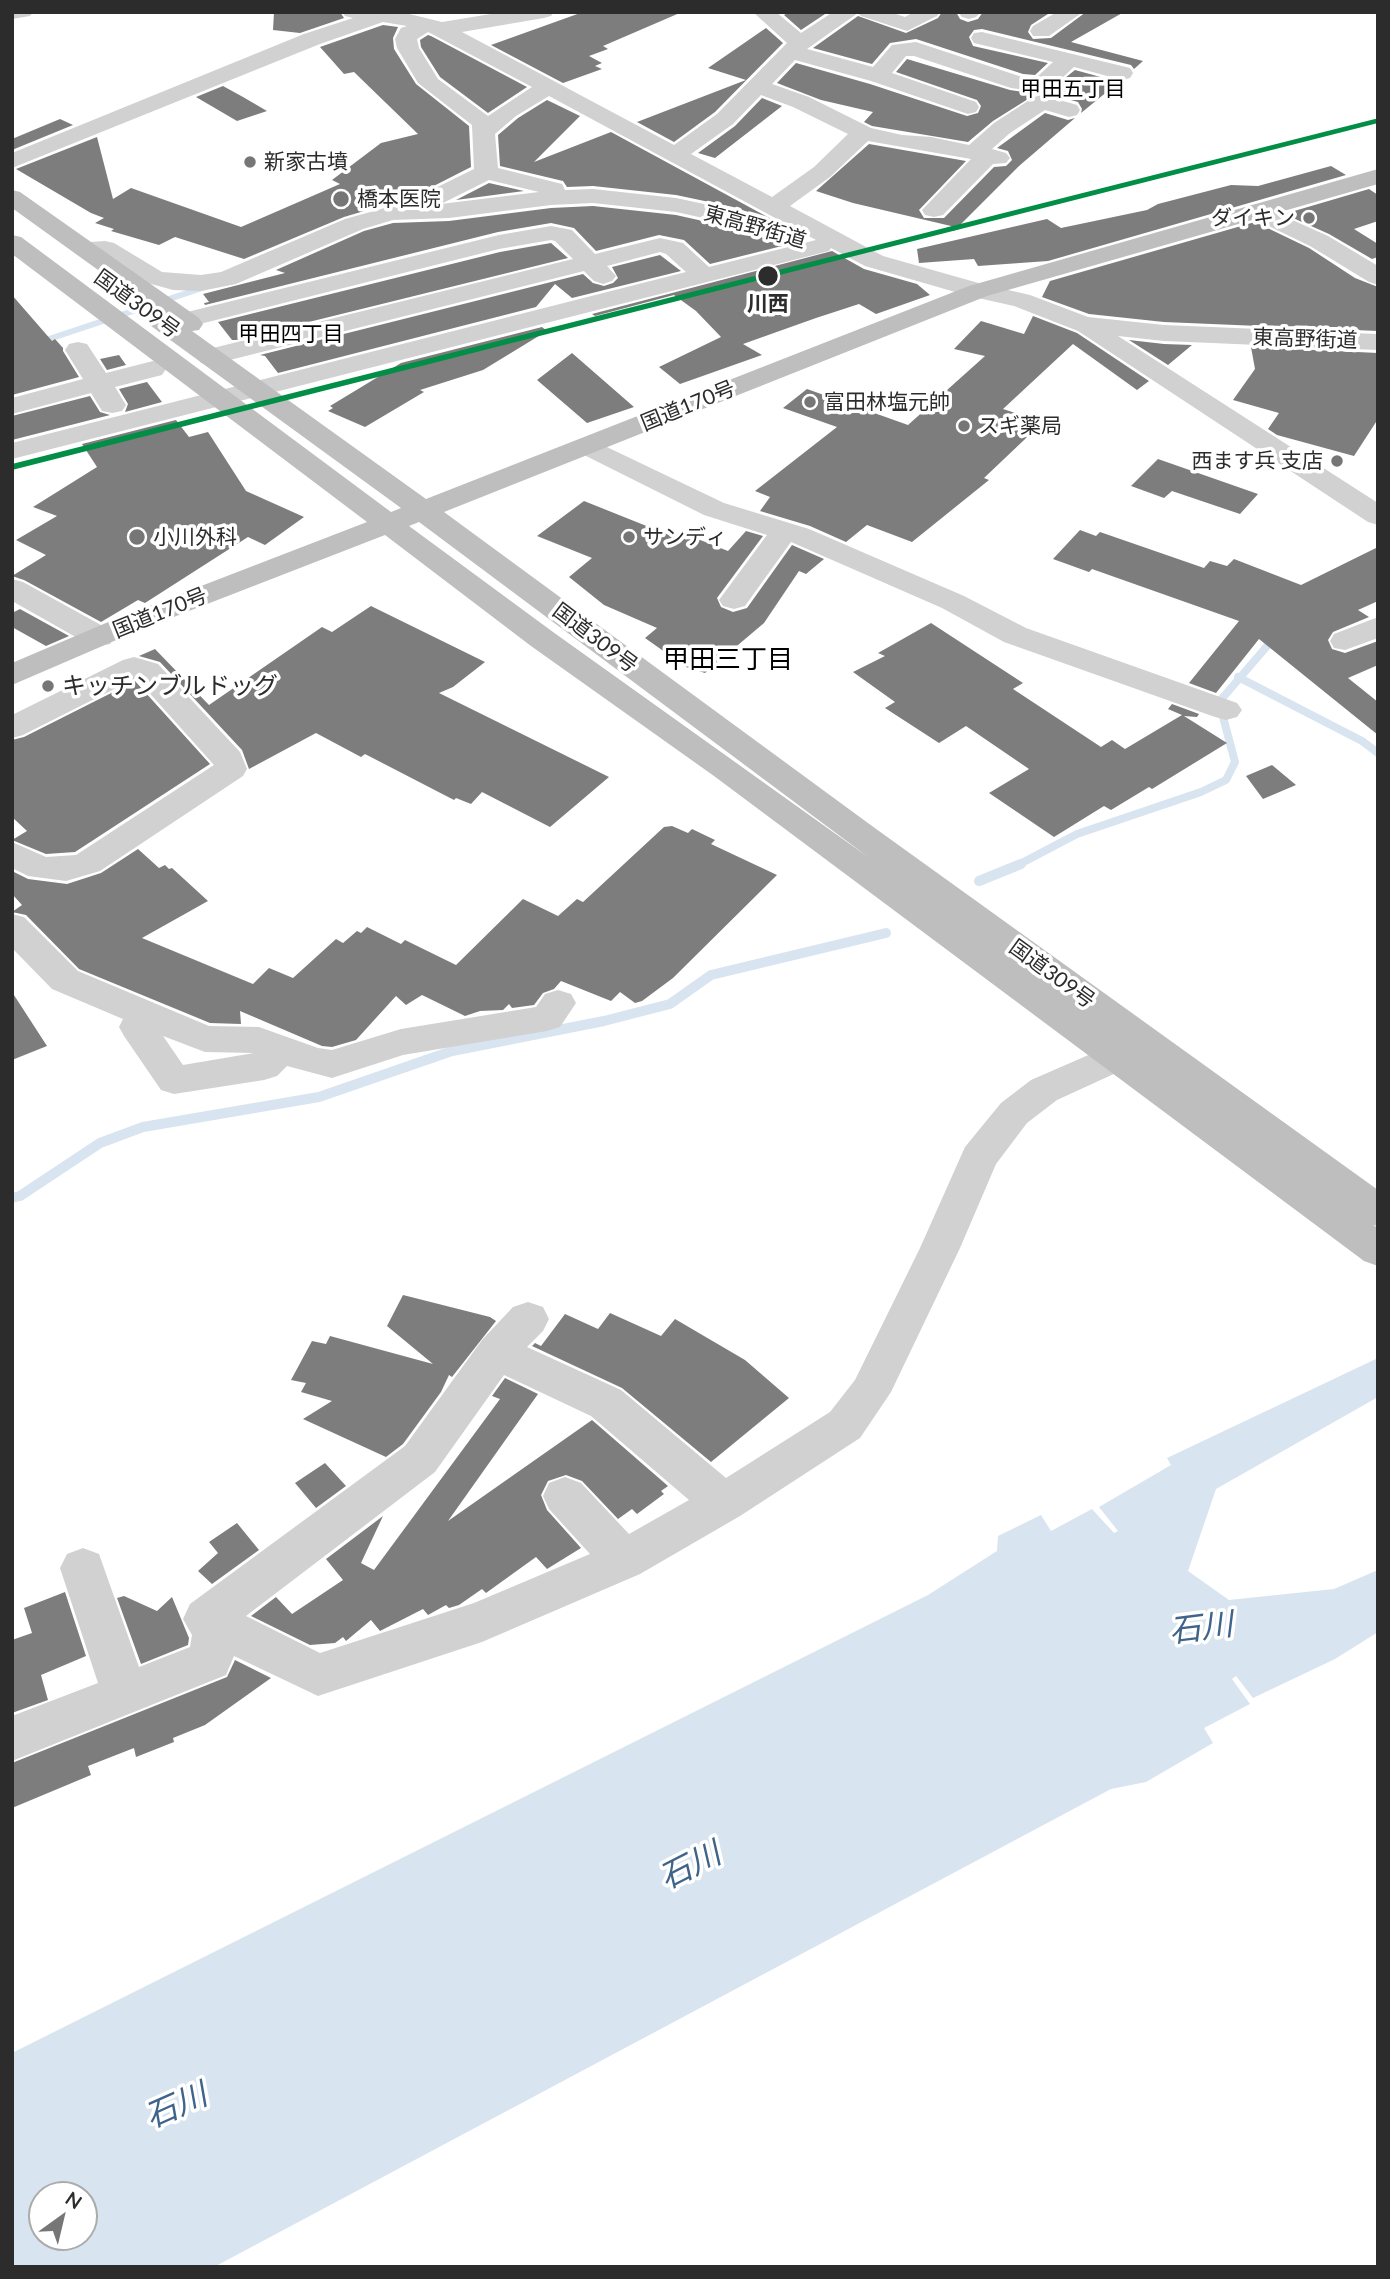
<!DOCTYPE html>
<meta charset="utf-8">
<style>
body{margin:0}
#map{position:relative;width:1390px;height:2279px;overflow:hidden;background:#fff;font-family:Lato,sans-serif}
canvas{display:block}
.frame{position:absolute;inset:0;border:14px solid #2c2c2c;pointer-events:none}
.north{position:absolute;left:28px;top:2181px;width:70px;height:70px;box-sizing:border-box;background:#fff;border:2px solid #ababab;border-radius:50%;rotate:34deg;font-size:19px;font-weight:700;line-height:28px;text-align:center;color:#2c2c2c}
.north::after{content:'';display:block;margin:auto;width:24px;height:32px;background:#767676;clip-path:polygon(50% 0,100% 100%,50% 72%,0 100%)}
</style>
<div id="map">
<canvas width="1390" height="2279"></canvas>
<div class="frame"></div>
<div class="north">N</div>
</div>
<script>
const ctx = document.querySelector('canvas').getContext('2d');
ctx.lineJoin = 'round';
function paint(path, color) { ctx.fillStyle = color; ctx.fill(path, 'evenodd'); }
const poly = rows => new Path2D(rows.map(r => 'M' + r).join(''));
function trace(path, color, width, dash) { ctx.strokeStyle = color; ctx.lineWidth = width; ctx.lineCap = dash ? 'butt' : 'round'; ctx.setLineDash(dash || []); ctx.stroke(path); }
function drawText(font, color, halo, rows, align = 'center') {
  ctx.font = font + ' Lato,"Noto Sans JP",sans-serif'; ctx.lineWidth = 7; ctx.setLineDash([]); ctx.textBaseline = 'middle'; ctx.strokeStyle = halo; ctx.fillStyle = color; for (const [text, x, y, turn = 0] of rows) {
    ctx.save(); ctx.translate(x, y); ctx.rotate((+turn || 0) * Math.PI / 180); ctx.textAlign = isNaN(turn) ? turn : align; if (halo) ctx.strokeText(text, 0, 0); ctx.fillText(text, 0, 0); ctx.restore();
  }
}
paint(poly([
 [1378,1358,1378,1397,1216,1489,1188,1571,1229,1600,1334,1589,1378,1570,1378,1632,1335,1659,1253,1698,1236,1676,1232,1679,1250,1704,1204,1728,1213,1743,1146,1782,1111,1789,214,2267,12,2267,12,2053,928,1595,997,1551,998,1536,1041,1515,1051,1531,1092,1509,1114,1533,1118,1531,1099,1507,1171,1465,1167,1458],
 [42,2195,84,2195,84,2237,42,2237]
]), '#d8e4f0');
trace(poly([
 [40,342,205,287]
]), '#d8e4f0', 6);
trace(poly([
 [1238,677,1362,741,1378,753],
 [1016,866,1077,834,1201,792,1226,780,1235,762,1219,702,1274,638]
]), '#d8e4f0', 8);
trace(poly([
 [979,881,1021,864],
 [12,1198,20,1196,100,1143,143,1127,319,1097,452,1051,604,1021,670,1004,711,975,886,933]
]), '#d8e4f0', 10);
paint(poly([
 [274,12,340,12,344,18,300,33,273,30],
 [583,12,682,12,603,46,608,49,589,56,602,63,595,66,602,69,563,83,491,45],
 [789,12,828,12,801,30,784,15],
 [942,12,956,12,960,19,968,22,978,19,983,12,1051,12,1031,25,1028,32,1033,39,1051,38,1086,12,1124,12,1071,42,1143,61,1134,69,1131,65,982,29,974,30,969,37,973,46,1048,63,1035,75,1023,74,916,39,890,43,872,64,813,48,858,16,906,33,938,18],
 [383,25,398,27,393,38,394,49,416,84,469,126,471,167,414,196,411,202,391,203,344,217,244,259,175,237,159,245,111,231,114,229,95,223,104,218,91,213,16,169,97,137,113,199,131,188,241,227,340,184,332,180,381,143,418,134,354,72,344,74,320,47],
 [766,28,783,43,715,112,674,142,637,122,746,80,708,68],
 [428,35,431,36,527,87,488,113,440,77,421,47,420,40],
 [907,59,1010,90,1036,94,993,121,968,142,872,126,864,122,873,112,821,100,777,83,796,63,870,84,967,116,978,113,981,106,977,100,896,72],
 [1075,70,1119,82,1081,113,1082,109,1078,102,1046,93],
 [223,86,243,97,267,111,237,121,196,97],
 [762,98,782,106,715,158,698,153,735,126],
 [547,100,580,116,534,162,611,132,775,221,733,207,676,195,593,186,567,187,563,181,500,166,498,135,518,118],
 [1045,113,1068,120,1075,118,1019,166,954,231,951,226,853,203,816,191,869,144,966,161,919,210,924,218,944,218,994,167,1006,166,1012,160,1008,151,997,148],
 [60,119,73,125,12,150,12,139],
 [1331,166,1346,175,1048,261,978,266,974,259,919,263,917,249,1047,219,1061,228,1147,210,1158,204,1231,185,1258,186],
 [489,183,524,191,456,200],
 [1369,189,1378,195,1378,221,1354,229,1378,244,1378,257,1372,259,1329,234,1284,214],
 [593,206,676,215,725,226,786,245,710,264,684,240,659,235,596,251,574,228,551,223,498,232,205,305,204,303,209,302,203,294,285,273,276,270,364,231,393,223,449,221,551,208],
 [1255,222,1309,248,1355,278,1378,287,1378,331,1164,322,1089,314,1042,297,1050,281],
 [551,243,568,258,236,340,232,340,218,322,500,252],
 [832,251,864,269,917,284,930,295,876,314,859,304,816,318,743,344,762,355,680,384,659,367,721,337,696,311,674,295,595,316,592,314],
 [660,255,681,271,572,298,555,284,536,307,278,373,265,356,260,355,583,274,593,283,604,286,613,283,618,278,612,267],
 [12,295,52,341,55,339,63,348,63,351,79,377,12,395],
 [1033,316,1077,333,1149,381,1137,390,1073,344,1003,409,1043,422,984,478,989,480,912,542,867,525,846,542,810,526,760,511,770,497,755,491,837,427,783,408,807,389,908,425,985,356,954,349,981,321,1024,334],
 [542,327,547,331,483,370,420,390,424,392,365,427,328,411,333,408,330,406,401,363],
 [1129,340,1164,344,1192,345,1168,365],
 [1251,347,1378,353,1378,419,1354,456,1277,435,1268,429,1279,413,1233,400,1255,369],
 [572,353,634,407,587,423,537,380],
 [119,355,126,365,107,370,100,359],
 [147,382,162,402,125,412,128,404,119,389],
 [90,396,100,412,110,415,12,440,12,416],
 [176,420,189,437,208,432,246,491,304,517,265,545,248,537,145,603,138,600,101,622,24,580,12,576,46,555,16,540,57,516,33,507,97,467,82,444],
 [1158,459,1258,494,1240,514,1172,491,1164,498,1131,486],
 [584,501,674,537,680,532,728,551,746,531,763,536,717,598,721,607,733,612,747,608,792,545,824,559,806,574,799,571,764,623,705,673,686,667,645,638,657,628,604,605,569,577,592,558,537,536],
 [1080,530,1096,536,1100,532,1204,568,1210,561,1227,566,1234,559,1301,585,1378,547,1378,601,1358,610,1369,617,1333,632,1328,640,1332,649,1345,653,1378,641,1378,665,1348,678,1378,702,1378,735,1259,639,1216,693,1189,683,1239,621,1092,569,1089,572,1053,559],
 [371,606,485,662,453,687,439,693,609,777,550,827,482,792,471,804,456,798,454,800,365,754,361,757,316,733,249,769,242,750,160,662,139,656,155,649,209,705,322,627,332,632],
 [20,609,69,636,46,646,12,627,12,613],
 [931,623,1023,683,1013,689,1101,747,1112,740,1125,749,1182,715,1168,709,1172,704,1199,714,1197,717,1184,716,1227,743,1152,789,1149,787,1111,810,1104,806,1054,837,989,793,1029,769,966,726,939,743,885,708,895,702,853,672,885,656,878,653],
 [135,681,210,764,75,852,46,854,12,840,27,831,12,817,12,740,24,737],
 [1272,765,1296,785,1263,799,1246,776],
 [672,826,688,833,692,829,715,840,711,844,777,875,673,978,642,1001,635,1003,620,992,611,1001,561,981,554,989,543,993,534,1005,512,1008,509,1004,503,1010,480,1011,465,1016,422,995,406,1005,396,996,356,1040,332,1047,322,1046,240,1011,241,1024,210,1023,79,969,26,915,12,912,22,905,12,894,12,871,28,879,67,884,101,873,138,849,159,868,165,865,169,869,172,868,208,901,142,938,253,984,269,968,293,978,336,939,343,943,357,931,361,933,367,927,401,944,405,940,456,965,523,899,558,916,577,899,583,902,664,827],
 [12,992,47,1046,12,1060],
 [403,1295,490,1317,496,1321,452,1377,449,1375,441,1392,403,1444,386,1457,303,1419,332,1401,301,1392,306,1383,291,1380,312,1341,326,1344,330,1336,433,1364,387,1326],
 [610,1313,661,1336,675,1319,745,1360,789,1398,711,1462,622,1388,532,1346,535,1343,541,1346,565,1314,598,1329],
 [505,1378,538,1394,448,1521,592,1420,668,1486,661,1491,664,1494,637,1514,632,1509,618,1519,582,1481,566,1475,548,1481,541,1495,547,1510,581,1548,547,1569,536,1557,486,1593,482,1589,459,1605,449,1608,446,1605,428,1615,423,1609,380,1631,371,1620,346,1641,343,1637,335,1643,310,1645,251,1616,276,1597,292,1614,343,1580,326,1559,383,1516,361,1563,374,1570,500,1399,492,1396],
 [325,1463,346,1486,316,1508,295,1483],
 [237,1523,259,1550,212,1584,198,1571,218,1553,209,1542],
 [65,1592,86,1656,41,1675,48,1700,12,1713,12,1640,32,1633,24,1608],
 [124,1596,157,1611,172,1597,189,1638,188,1645,141,1664,117,1598],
 [235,1660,271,1678,205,1725,173,1738,174,1742,136,1757,134,1748,88,1766,91,1775,12,1808,12,1763,227,1677]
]), '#7d7d7d');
paint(poly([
 [12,12,33,12,30,16,12,19,12,12],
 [342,12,401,12,442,22,503,12,554,12,551,16,544,18,462,32,674,145,717,114,787,43,753,12,776,12,801,33,833,12,890,12,905,17,914,12,940,12,937,16,907,31,861,16,858,13,807,49,873,67,892,45,916,42,1022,77,1036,78,1053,62,974,43,971,38,974,33,982,32,1130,68,1133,73,1130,78,1122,80,1074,67,1049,90,1041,92,1011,88,914,56,906,56,892,73,976,102,979,107,976,112,968,114,871,81,795,60,772,84,809,97,871,128,902,135,931,137,969,145,994,123,1034,97,1042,95,1077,105,1080,110,1077,115,1069,117,1045,110,1010,133,992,149,1006,153,1010,158,1006,163,993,164,943,215,934,217,925,215,922,210,971,159,868,141,830,177,790,206,883,256,982,284,1030,295,1088,317,1164,325,1378,334,1378,350,1164,341,1118,336,1378,503,1378,525,1368,522,1078,331,1014,306,969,296,865,266,831,248,829,251,12,459,12,443,686,272,666,254,660,252,607,266,616,276,612,281,603,284,594,281,584,271,210,365,201,363,197,357,201,351,573,259,555,241,551,240,499,249,184,328,175,325,171,320,175,315,499,235,551,226,572,230,595,254,660,238,683,243,709,267,816,240,549,96,516,116,495,134,498,168,562,184,565,190,593,189,676,198,732,210,798,231,801,236,798,241,789,243,726,223,676,212,593,203,551,205,449,218,393,220,363,229,236,284,201,291,173,290,144,282,100,255,75,253,72,248,75,243,105,241,114,243,162,272,201,275,221,272,345,219,392,206,413,205,415,198,474,169,472,125,418,83,397,48,395,39,401,28,407,26,383,22,320,44,12,168,12,153,304,34,353,18,345,16,342,12],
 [428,32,432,34,532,87,488,116,438,79,419,48,417,39,428,32],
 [761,95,793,107,848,134,814,167,772,197,691,154,733,124,761,95],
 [489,180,539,192,441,204,489,180],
 [958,12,980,12,980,13,976,17,969,19,962,17,958,12],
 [1057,12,1083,12,1049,36,1033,36,1030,31,1033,26,1057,12],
 [1257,204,1328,236,1378,266,1378,285,1369,282,1310,246,1248,216,1245,211,1248,206,1257,204],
 [78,342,87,344,106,373,153,361,162,363,166,369,162,375,115,387,126,405,122,411,112,413,102,411,91,393,12,414,12,398,83,379,65,350,69,344,78,342],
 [588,438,724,503,809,529,964,596,1026,628,1237,703,1242,710,1237,717,1226,720,1215,717,1004,642,942,608,791,542,745,606,734,609,723,606,719,600,767,535,704,515,578,452,574,446,578,440,588,438],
 [12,579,23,582,110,630,114,637,110,644,99,646,88,644,12,601,12,579],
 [1378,617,1378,638,1345,650,1334,648,1330,641,1334,634,1378,617],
 [134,657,158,664,240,752,247,769,243,776,100,871,66,881,28,876,12,868,12,842,46,857,76,855,214,765,136,678,23,735,12,738,12,715,123,660,134,657],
 [12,914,24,917,78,971,209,1026,259,1027,318,1048,332,1050,401,1029,536,1007,545,994,558,990,571,994,576,1003,560,1027,547,1031,403,1055,332,1078,287,1066,277,1076,264,1080,174,1094,161,1090,124,1036,119,1027,123,1019,52,989,12,948,12,914],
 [163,1036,205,1052,254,1053,183,1065,163,1036],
 [1116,1043,1129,1047,1135,1057,1129,1067,1057,1100,1027,1123,996,1164,960,1248,891,1392,860,1438,740,1516,640,1574,482,1642,318,1696,234,1656,226,1675,12,1761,12,1716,98,1683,60,1568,67,1554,83,1548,99,1554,139,1667,190,1647,192,1635,183,1619,190,1604,405,1446,482,1340,513,1307,528,1302,543,1307,549,1319,543,1331,527,1347,621,1390,726,1478,830,1412,855,1380,920,1248,965,1147,1001,1103,1031,1080,1116,1043],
 [504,1375,591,1416,689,1500,629,1534,581,1483,565,1477,549,1483,543,1496,549,1509,590,1554,474,1603,320,1653,246,1616,435,1472,504,1375]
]), '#d1d1d1');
paint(poly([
 [1378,169,1378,184,987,296,444,512,872,826,1378,1190,1378,1226,1373,1225,1378,1228,1378,1266,1364,1261,714,776,531,646,385,535,135,632,12,685,12,663,113,620,367,522,12,254,12,235,21,237,391,512,401,508,147,323,143,318,147,313,155,311,12,208,12,190,20,192,199,318,203,324,199,330,192,331,426,499,969,286,1378,169],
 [419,522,848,842,868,857,553,632,409,526,419,522]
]), '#bebebe');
paint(poly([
 [1375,119,1378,119,1378,123,12,470,12,464,1375,119]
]), '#028e46');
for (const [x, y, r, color] of [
 [250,162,7,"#767676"],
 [341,199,9,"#767676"],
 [1309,218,7,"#767676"],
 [768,276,11,"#2c2c2c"],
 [810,402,7,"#767676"],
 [964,426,7,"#767676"],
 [1337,461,7,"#767676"],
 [137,537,9,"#767676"],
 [629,537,7,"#767676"],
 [48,686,7,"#767676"]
]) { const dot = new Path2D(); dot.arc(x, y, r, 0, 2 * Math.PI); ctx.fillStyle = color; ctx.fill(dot); trace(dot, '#fff', 2.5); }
drawText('21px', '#000', '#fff', [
 ["甲田五丁目",1073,89],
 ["甲田四丁目",291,334]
]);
drawText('21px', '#2c2c2c', '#fff', [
 ["新家古墳",264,162],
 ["橋本医院",357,199],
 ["ダイキン",1295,218,"right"],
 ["富田林塩元帥",824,402],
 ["スギ薬局",978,426],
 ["西ます兵 支店",1323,461,"right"],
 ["小川外科",153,537],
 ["サンディ",643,537]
], 'left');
drawText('21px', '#2c2c2c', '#fff', [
 ["東高野街道",755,227,16],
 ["国道309号",137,304,36],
 ["東高野街道",1305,339,2],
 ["国道170号",688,406,-22],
 ["国道170号",160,613,-22],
 ["国道309号",595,638,37],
 ["国道309号",1052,974,36]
]);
drawText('bold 21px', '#2c2c2c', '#fff', [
 ["川西",768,304]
]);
drawText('24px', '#2c2c2c', '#fff', [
 ["キッチンブルドッグ",62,686]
], 'left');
drawText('26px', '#000', '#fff', [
 ["甲田三丁目",728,660]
]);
drawText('italic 32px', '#3f648a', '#fff', [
 ["石川",1201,1628,-7],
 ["石川",690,1866,-27],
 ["石川",176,2106,-24]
]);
</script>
